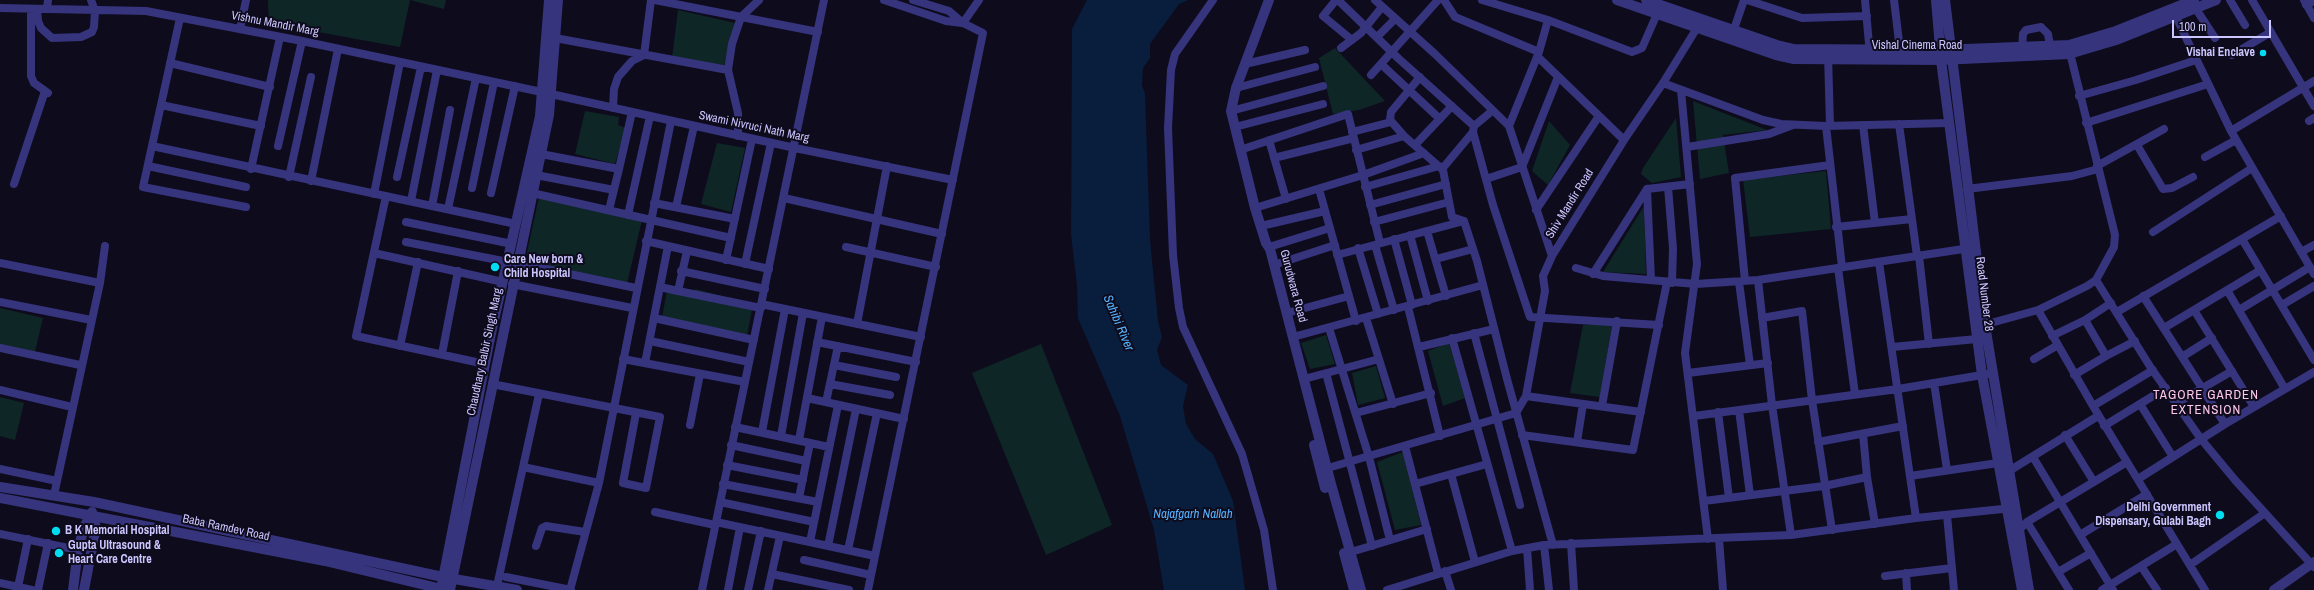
<!DOCTYPE html>
<style>
body{margin:0}
#map{position:relative;width:2314px;height:590px;overflow:hidden;background:#0e0b1d;font-family:"Archivo Narrow",sans-serif}
canvas{display:block}
.scale{position:absolute;left:2172px;top:20px;width:99px;height:18px;box-sizing:border-box;border:2px solid #ccc6ff;border-top:0;padding-left:5px;font-size:12px;line-height:14px;white-space:nowrap;color:#ccc6ff;-webkit-text-stroke:3px #0e0b1d;paint-order:stroke}
</style>
<div id="map">
<canvas width="2314" height="590"></canvas>
<div class="scale">100 m</div>
</div>
<script>
const ctx = document.querySelector('canvas').getContext('2d');
ctx.lineJoin = 'round';
function paint(path, color) { ctx.fillStyle = color; ctx.fill(path, 'evenodd'); }
const poly = rows => new Path2D(rows.map(r => 'M' + r).join(''));
function trace(path, color, width, dash) { ctx.strokeStyle = color; ctx.lineWidth = width; ctx.lineCap = dash ? 'butt' : 'round'; ctx.setLineDash(dash || []); ctx.stroke(path); }
function drawText(font, color, halo, rows, align = 'center') {
  ctx.font = font + ' "Archivo Narrow",sans-serif'; ctx.lineWidth = 4; ctx.setLineDash([]); ctx.textBaseline = 'middle'; ctx.strokeStyle = halo; ctx.fillStyle = color; for (const [text, x, y, turn = 0] of rows) {
    ctx.save(); ctx.translate(x, y); ctx.rotate((+turn || 0) * Math.PI / 180); ctx.textAlign = isNaN(turn) ? turn : align; if (halo) ctx.strokeText(text, 0, 0); ctx.fillText(text, 0, 0); ctx.restore();
  }
}
paint(poly([
 [268,0,446,0,444,9,410,0,400,47,269,23],
 [678,10,735,23,724,66,672,58],
 [1335,48,1385,101,1359,110,1333,114,1319,58],
 [1693,101,1767,130,1723,135,1729,173,1700,179],
 [585,111,619,117,618,125,626,128,615,164,575,154],
 [1676,118,1681,177,1652,183,1641,174,1643,168],
 [1549,121,1570,145,1548,185,1532,171],
 [717,143,745,148,731,212,701,204],
 [1826,171,1831,229,1750,237,1743,180],
 [539,197,642,220,626,288,524,266],
 [1644,206,1646,274,1603,272],
 [668,285,679,287,692,297,695,289,753,304,747,336,662,318],
 [0,308,43,318,34,356,0,348],
 [1583,325,1612,325,1600,397,1570,393],
 [1326,335,1335,364,1310,369,1301,343],
 [1449,343,1465,398,1443,406,1428,351],
 [1041,344,1112,525,1046,555,972,373],
 [1376,366,1385,398,1358,405,1352,373],
 [0,397,24,403,15,440,0,436],
 [1403,452,1421,525,1395,530,1377,462]
]), '#0e2726');
paint(poly([
 [1087,0,1188,0,1179,4,1150,44,1150,58,1143,68,1142,85,1145,94,1150,240,1158,321,1162,337,1157,350,1161,365,1188,385,1183,406,1186,424,1195,439,1213,454,1233,501,1245,590,1164,590,1154,530,1120,416,1078,318,1077,286,1071,234,1072,29]
]), '#091d3d');
trace(poly([
 [655,0,818,32],
 [884,0,946,21,962,23],
 [1213,0,1175,54,1171,70,1168,128,1173,255,1179,308,1183,327,1242,454,1264,530,1273,590],
 [1336,0,1323,16,1352,40],
 [1338,0,1399,59,1474,126],
 [1375,0,1435,54,1509,126,1552,256],
 [1444,0,1455,17,1539,52],
 [1482,0,1548,20,1632,52,1642,48,1657,14],
 [1747,0,1802,18,1867,16],
 [1865,0,1870,55],
 [1894,0,1900,50],
 [2230,0,2245,25],
 [2252,0,2314,106],
 [2304,0,2314,18],
 [2306,5,2314,1],
 [0,8,146,11,302,41,551,94,795,148,953,180],
 [31,9,31,76,34,83,48,93],
 [37,9,38,21,41,28,52,38,81,37,92,32,94,27,95,11,91,0],
 [47,9,48,0],
 [2196,9,2215,38],
 [2176,17,2231,131,2314,274],
 [180,18,143,187,246,207],
 [963,23,979,0],
 [240,29,246,0],
 [1732,35,1744,0],
 [1377,37,1395,19],
 [555,38,728,70],
 [1341,48,1361,33,1382,7],
 [2022,48,2023,34,2026,30,2041,27,2048,34,2050,46],
 [1828,54,1830,126],
 [2232,55,2271,32],
 [1540,59,1624,140],
 [170,63,270,87],
 [1245,64,1305,50],
 [1381,64,1440,119],
 [1371,75,1438,0],
 [1420,77,1391,112,1390,120,1404,136,1443,170,1452,217,1464,221,1477,261,1507,379,1553,545],
 [1663,83,1763,120,1781,124,1826,126,1949,123],
 [1236,88,1315,67],
 [1681,90,1697,264,1685,353,1708,539],
 [2079,96,2136,80,2196,60],
 [161,105,261,126],
 [613,108,614,89,618,77,632,61,644,55,651,0],
 [1231,111,1323,86],
 [2309,121,2314,118],
 [2086,123,2208,84],
 [1899,124,1917,256],
 [1863,125,1875,223],
 [1474,126,1473,132,1493,205,1530,317,1659,325],
 [1474,126,1492,111],
 [1509,126,1539,52,1548,20],
 [1826,126,1842,267],
 [1235,127,1323,104],
 [2231,131,2314,81],
 [1352,132,1391,122],
 [738,136,738,113,728,70,732,44,741,17,759,0],
 [1269,140,1286,199],
 [1415,145,1452,106],
 [2137,145,2163,189,2172,188,2193,177],
 [152,146,516,224],
 [278,146,302,41],
 [1687,147,1769,134,1793,125],
 [1240,150,1348,114,1380,243],
 [1356,150,1404,136],
 [541,154,619,169,632,112],
 [2205,157,2236,140],
 [1274,158,1354,138],
 [148,166,246,187],
 [2097,166,2164,129],
 [251,169,280,37],
 [1442,169,1473,132],
 [536,175,614,190],
 [289,177,311,77],
 [397,177,421,67],
 [1486,179,1522,167,1558,77],
 [311,181,338,49],
 [14,184,45,91],
 [1365,187,1439,166],
 [1668,187,1673,248,1672,283],
 [472,188,494,82],
 [1319,189,1356,321],
 [1967,189,2072,176,2098,169],
 [491,193,515,86],
 [532,193,731,238],
 [374,194,400,62],
 [386,196,356,336,485,364],
 [784,198,942,234],
 [411,201,437,70],
 [654,203,735,219],
 [1370,205,1446,184],
 [432,206,450,110],
 [676,207,694,126],
 [1255,208,1363,175,1424,153],
 [448,209,476,78],
 [609,210,619,169],
 [1536,210,1599,116],
 [628,215,650,116],
 [406,222,512,244],
 [1374,222,1449,202],
 [1261,226,1325,211],
 [1836,227,1912,219],
 [1427,231,1446,296],
 [2153,232,2252,168],
 [1410,235,1428,301],
 [1394,239,1412,305],
 [2242,239,2314,360],
 [646,241,769,269],
 [406,242,508,262],
 [1375,245,1394,310],
 [846,247,936,267],
 [1269,247,1330,228],
 [1358,248,1378,314],
 [687,251,678,291,761,308],
 [2301,252,2314,245],
 [374,253,503,282],
 [1337,255,1464,221],
 [1919,256,1929,344],
 [1436,259,1473,249],
 [726,260,752,139],
 [1879,262,1916,518],
 [0,263,100,283],
 [517,263,636,288],
 [745,264,771,143],
 [1274,265,1335,245],
 [1576,268,1603,276,1696,284,1758,280,1970,248],
 [1838,268,1855,394],
 [681,271,765,289],
 [1593,274,1647,189],
 [1651,280,1647,189,1690,184],
 [1758,280,1772,405,1791,535],
 [2096,280,2151,368,2201,439,2235,480,2314,567],
 [1745,281,1735,178,1830,165],
 [1739,282,1750,365],
 [512,284,632,308],
 [660,287,678,291],
 [2227,290,2285,389],
 [2143,296,2225,424],
 [0,302,91,320],
 [761,304,921,337],
 [2282,305,2314,286],
 [1408,307,1440,436],
 [2038,310,2093,406,2205,590],
 [2194,310,2254,407],
 [2239,310,2310,267],
 [2117,312,2281,216],
 [1287,313,1349,296],
 [654,318,754,340],
 [1366,318,1393,404],
 [1762,318,1802,311,1812,400,1832,530],
 [857,324,887,166],
 [1980,326,2038,310,2087,286,2096,280,2114,247,2115,235,2069,49],
 [1329,328,1369,457,1390,540],
 [2164,328,2259,271],
 [1474,333,1520,505],
 [2052,336,2085,320],
 [1293,337,1483,285],
 [1452,338,1512,551],
 [650,341,749,362],
 [817,342,916,362],
 [400,346,418,262],
 [1419,347,1494,329],
 [1892,347,1977,339],
 [0,348,80,365],
 [442,354,458,271],
 [2106,356,2135,341],
 [2182,357,2212,338],
 [623,359,745,382],
 [2034,359,2058,345],
 [645,363,668,246],
 [834,365,896,377],
 [1326,373,1372,546],
 [1688,373,1768,363],
 [2074,375,2106,356,2085,320,2111,303],
 [1304,379,1379,359],
 [1934,383,1947,470],
 [492,384,660,417,646,488,623,483,636,413],
 [830,384,890,395],
 [0,390,72,407],
 [1526,396,1641,412],
 [807,398,904,419],
 [826,402,838,346],
 [2177,403,2232,371],
 [2140,404,2173,457],
 [1602,406,1617,321],
 [2093,406,2153,370],
 [1739,410,1750,495],
 [1718,412,1729,498],
 [1356,413,1431,393],
 [1694,416,1898,389,1988,374],
 [690,425,700,374],
 [2104,426,2166,388],
 [735,427,829,447],
 [762,432,785,309],
 [1863,434,1867,477,1875,524],
 [1522,435,1633,450,1667,282],
 [2065,435,2094,482],
 [781,436,803,313],
 [799,440,822,317],
 [1577,442,1583,404],
 [1818,442,1903,426],
 [731,445,806,461],
 [1405,446,1438,573],
 [2033,457,2113,590],
 [727,465,803,480],
 [523,467,599,483],
 [0,469,57,481],
 [1321,470,1516,413,1526,396,1545,291,1543,276,1552,256,1626,137,1663,83,1700,23],
 [2009,471,2098,416],
 [1451,474,1475,562],
 [1910,476,1998,463],
 [2138,479,2225,424,2314,372],
 [723,484,818,502],
 [1415,484,1487,464],
 [54,495,100,283,105,246],
 [799,498,810,443],
 [1704,501,1824,486,1867,477],
 [720,502,814,522],
 [655,512,715,525],
 [1947,515,1954,590],
 [716,522,875,556],
 [2027,522,2069,590],
 [2019,530,2027,522,2127,462],
 [0,534,78,550],
 [2080,535,2147,494],
 [1719,539,1723,590],
 [810,542,838,405],
 [1571,543,1574,590],
 [1544,545,1549,590],
 [536,546,542,528,546,526,585,532],
 [828,546,856,409],
 [1527,548,1530,590],
 [848,550,877,413],
 [1351,552,1427,529],
 [804,560,871,575],
 [2190,565,2265,513],
 [2141,566,2157,590],
 [1445,571,1451,590],
 [2058,572,2091,553],
 [1906,573,1907,590],
 [772,574,849,590],
 [1885,576,1952,568],
 [506,577,571,590],
 [0,583,32,590],
 [497,586,539,394],
 [18,587,28,539],
 [38,590,48,543],
 [570,590,599,483,671,121],
 [702,590,824,0],
 [728,590,740,527],
 [748,590,761,531],
 [768,590,780,536],
 [868,590,983,33,963,23,949,11,913,0],
 [1387,590,1512,551,1544,545,1791,535,1916,518,2012,508],
 [2102,590,2177,544]
]), '#36347d', 8);
trace(poly([
 [1269,0,1236,88,1231,111,1255,208,1266,243,1270,249,1331,484,1361,590],
 [1617,0,1776,55,1794,59,1941,60,2069,54,2116,40,2216,0],
 [1646,0,1777,45,1794,49,1940,50,2069,45,2116,31,2194,0],
 [1936,0,1941,60,1982,375,2022,590],
 [1945,0,1985,325,2029,590],
 [1314,445,1325,488],
 [0,487,94,502,443,577,517,590],
 [0,498,325,561,446,590],
 [1344,553,1354,590],
 [441,589,490,338,540,116,549,0],
 [73,590,78,550,84,527,92,512],
 [84,590,96,527,92,516],
 [450,590,549,115,558,0],
 [2274,590,2314,562]
]), '#36347d', 10);
for (const [x, y, r, color] of [
 [2263,53,4,"#00dcf1"],
 [495,267,5,"#00dcf1"],
 [2220,515,5,"#00dcf1"],
 [56,531,5,"#00dcf1"],
 [59,553,5,"#00dcf1"]
]) { const dot = new Path2D(); dot.arc(x, y, r, 0, 2 * Math.PI); ctx.fillStyle = color; ctx.fill(dot); trace(dot, '#0e0b1d', 1.5); }
drawText('12px', '#ccc6ff', '#0e0b1d', [
 ["Vishnu Mandir Marg",275,24,11],
 ["Vishal Cinema Road",1917,46],
 ["Swami Nivruci Nath Marg",754,127,12],
 ["Shiv Mandir Road",1570,204,-58],
 ["Gurudwara Road",1293,286,75],
 ["Road Number 28",1984,294,83],
 ["Chaudhary Balbir Singh Marg",485,352,-78],
 ["Baba Ramdev Road",226,528,12]
]);
drawText('bold 12px', '#ccc6ff', '#0e0b1d', [
 ["Vishai Enclave",2255,53,"right"],
 ["Care New born &",504,260],
 ["Child Hospital",504,274],
 ["Delhi Government",2211,508,"right"],
 ["Dispensary, Gulabi Bagh",2211,522,"right"],
 ["B K Memorial Hospital",65,531],
 ["Gupta Ultrasound &",68,546],
 ["Heart Care Centre",68,560]
], 'left');
drawText('italic 13px', '#54b2ff', '#0e0b1d', [
 ["Sahibi River",1118,323,67],
 ["Najafgarh Nallah",1193,515]
]);
ctx.letterSpacing = '1px';
drawText('13px', '#ffc8ec', '#0e0b1d', [
 ["TAGORE GARDEN",2206,396],
 ["EXTENSION",2206,411]
]);
ctx.letterSpacing = '0px';
</script>
